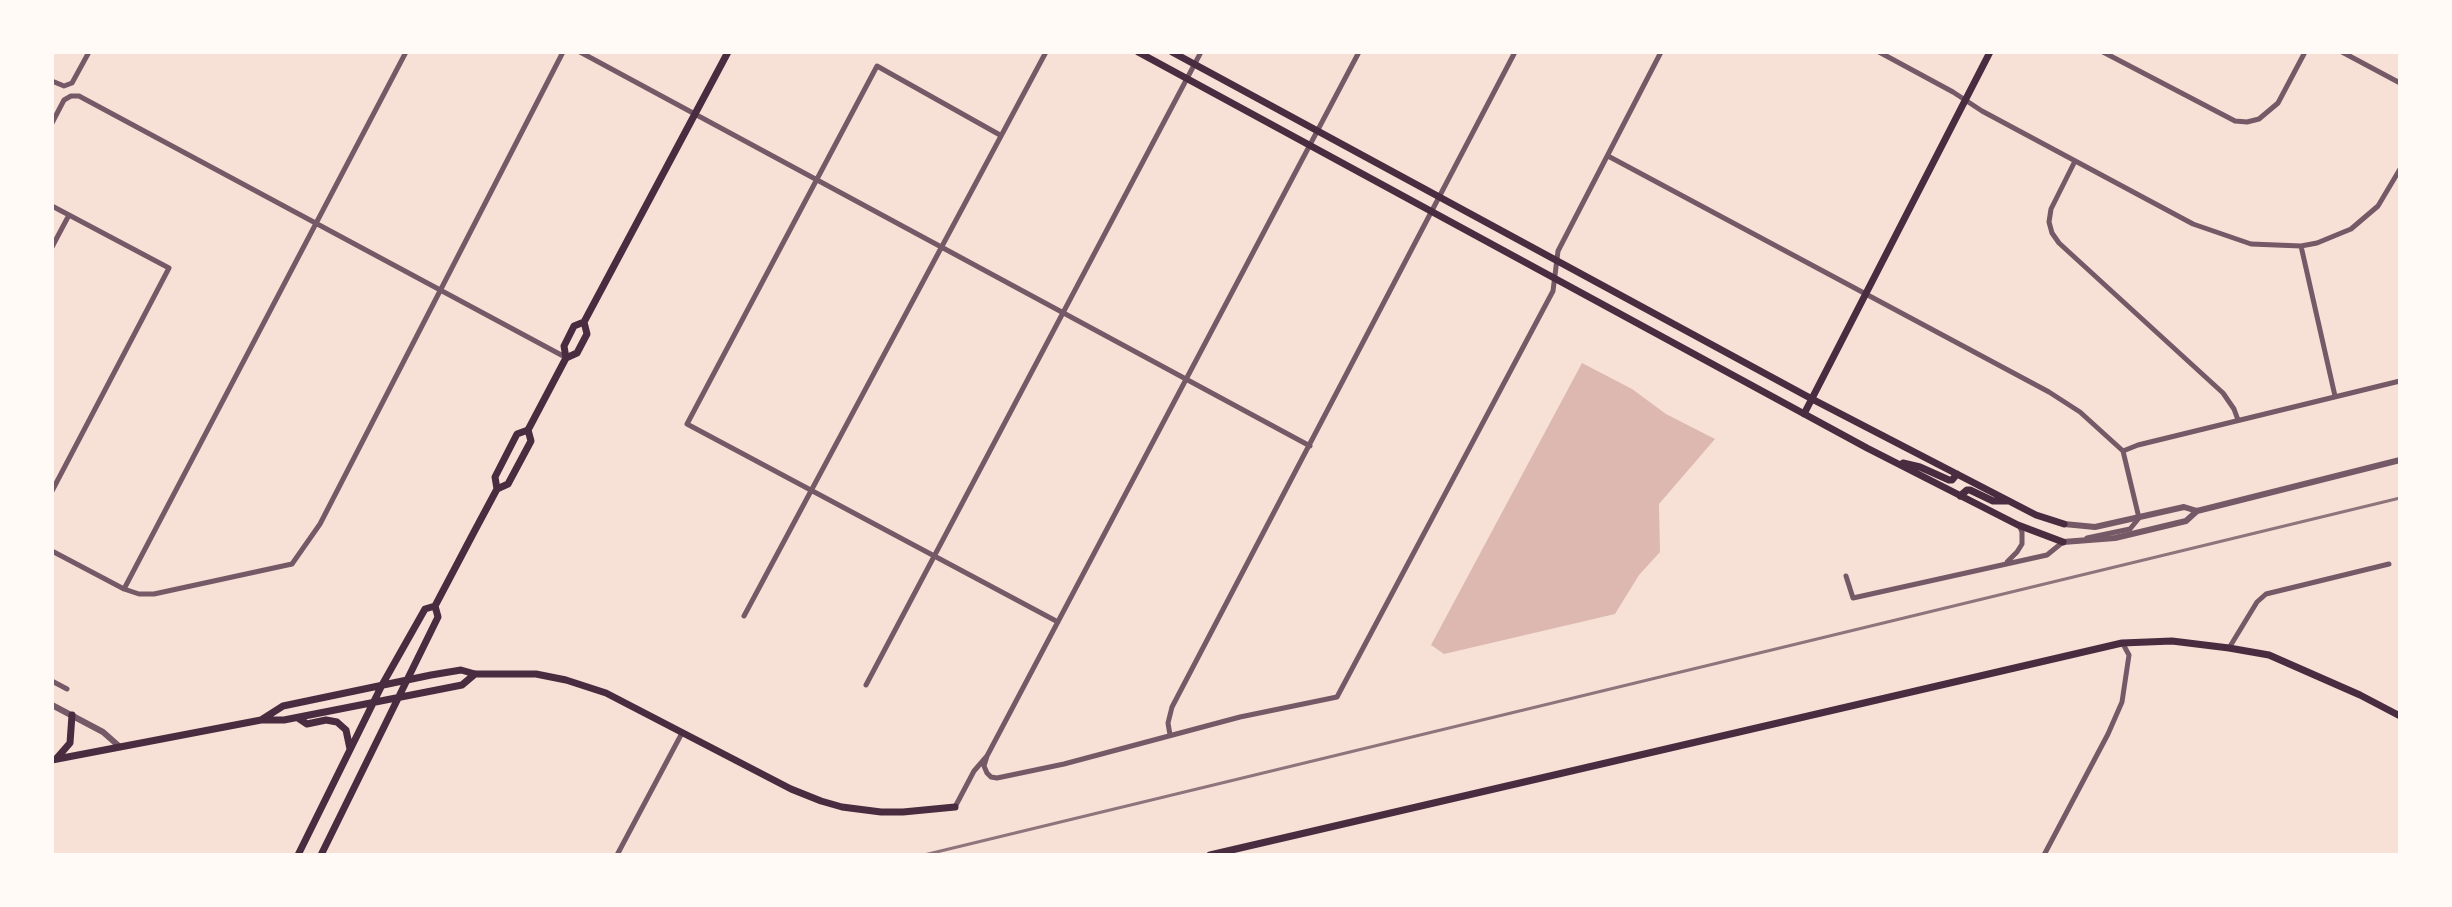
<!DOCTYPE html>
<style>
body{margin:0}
#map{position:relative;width:2452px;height:907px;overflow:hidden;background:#f7e1d7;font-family:"Public Sans",sans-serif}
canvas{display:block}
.frame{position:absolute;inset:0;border:54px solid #fffaf5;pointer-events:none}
</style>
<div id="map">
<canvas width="2452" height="907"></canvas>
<div class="frame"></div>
</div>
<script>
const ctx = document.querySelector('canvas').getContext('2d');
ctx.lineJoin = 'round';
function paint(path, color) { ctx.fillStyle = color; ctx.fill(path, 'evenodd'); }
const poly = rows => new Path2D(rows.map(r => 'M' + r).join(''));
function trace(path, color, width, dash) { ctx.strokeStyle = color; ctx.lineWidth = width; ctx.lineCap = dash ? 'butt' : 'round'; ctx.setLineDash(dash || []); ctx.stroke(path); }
paint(poly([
 [1582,363,1632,389,1666,414,1715,439,1659,504,1660,552,1639,575,1615,614,1444,654,1431,645]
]), '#dcb8b0');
trace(poly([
 [580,52,1310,446],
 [1879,52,1953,92,1982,111,2193,224,2251,244,2301,246,2317,243,2351,229,2378,206,2400,169],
 [2103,52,2235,121,2247,122,2259,119,2278,103,2305,52],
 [2342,52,2400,83],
 [52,81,64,86,72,83,89,52],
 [52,123,64,100,71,96,79,96,565,357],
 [1000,135,877,66,687,424,1058,622],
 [1608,156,2049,392,2080,412,2123,451,2139,518,2130,529,2087,538],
 [2075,161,2051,209,2049,222,2052,233,2059,243,2223,393,2234,409,2238,420],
 [52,206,169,268,52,491],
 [2301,246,2335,396],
 [52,247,69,215],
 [2123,451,2138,445,2400,381],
 [52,551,124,589,139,594,154,594,292,564,320,524,563,52],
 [2007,562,2017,552,2022,544,2022,532,2020,527],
 [1846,576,1853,598,2047,555,2063,542],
 [124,589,406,52],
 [744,616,1046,52],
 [2229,648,2257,602,2266,594,2389,564],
 [52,681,67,689],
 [866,685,1201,52],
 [1170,735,1168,723,1172,707,1515,52],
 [987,756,984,766,987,773,991,777,997,778,1064,764,1240,717,1337,697,1553,291,1558,251,1661,52],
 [955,807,974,771,987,756,1359,52],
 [617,855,682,733],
 [2044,855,2108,734,2122,702,2129,655,2123,644]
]), '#755966', 5);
trace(poly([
 [2064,524,2095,527,2184,507,2197,511,2400,460],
 [2063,542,2115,538,2186,521,2197,511],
 [52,705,103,732,120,747]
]), '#755966', 6);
trace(poly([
 [1138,52,1867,448,2018,525,2063,542],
 [1172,52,1812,399,2036,515,2064,524],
 [566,358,577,353,587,334,584,322,728,52],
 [1804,414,1990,52],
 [1903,463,1920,467,1949,480,1952,480,1957,474],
 [497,489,508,484,531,441,528,430,566,358,564,346,574,326,584,322],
 [1960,496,1967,490,1970,490,1993,501,2007,501],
 [298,718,307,724,326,720,337,722,346,730,350,749],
 [261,720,283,706,431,675,461,670,475,674,536,674,566,680,606,693,791,789,821,801,842,807,881,812,903,812,955,807],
 [56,759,70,743,72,715],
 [52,760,261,720,284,720,462,685,475,674],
 [298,855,382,685,425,609,435,606,474,532,497,489,495,477,517,434,528,430],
 [321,855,438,617,435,606],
 [1210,855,2122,643,2172,641,2229,648,2269,655,2360,695,2400,716]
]), '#4a2c40', 7);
trace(poly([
 [924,855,2400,498]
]), '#8f747c', 3);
</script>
